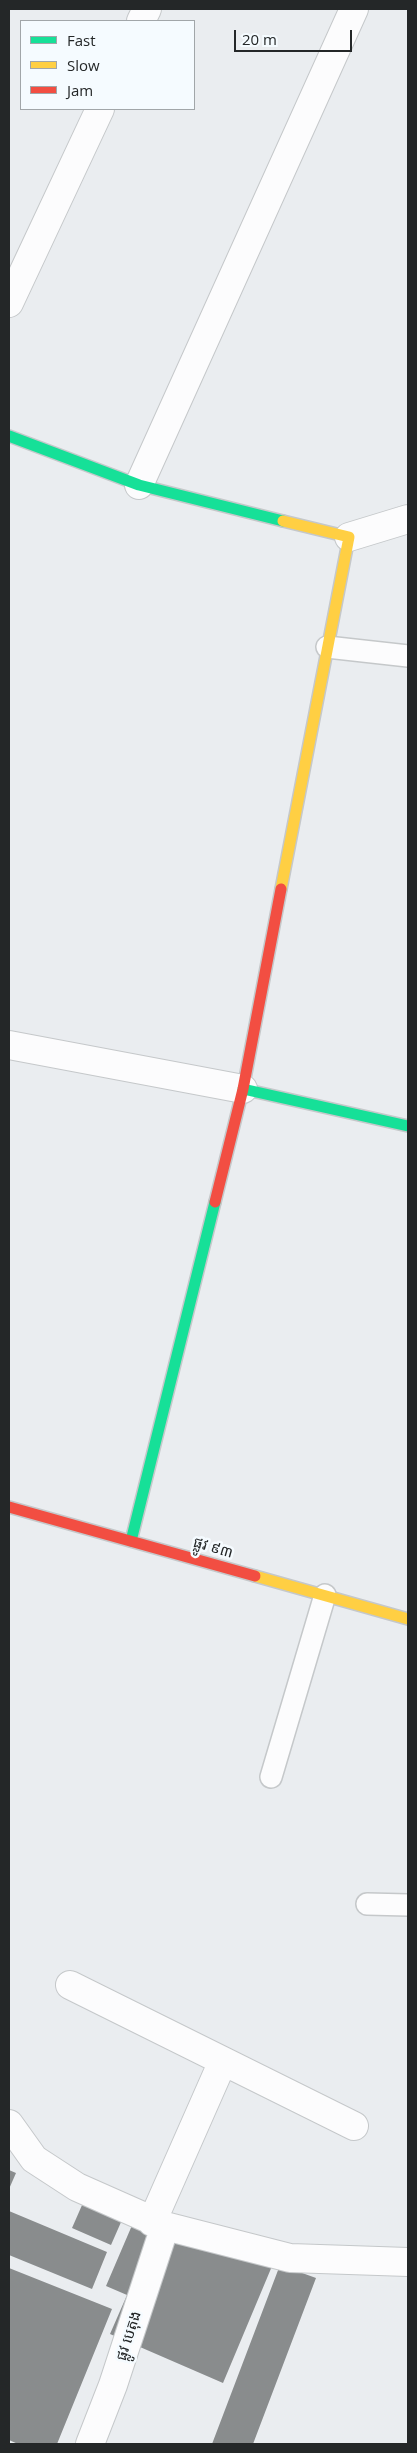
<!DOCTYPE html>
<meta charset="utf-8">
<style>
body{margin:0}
#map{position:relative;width:417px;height:2453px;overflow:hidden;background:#eaedf0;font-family:"Open Sans",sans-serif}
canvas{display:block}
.frame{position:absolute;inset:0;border:10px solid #242728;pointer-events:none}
.legend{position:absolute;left:20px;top:20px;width:175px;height:90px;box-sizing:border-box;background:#f5fbff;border:1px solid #a1a6a9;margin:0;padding:6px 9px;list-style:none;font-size:15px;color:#242728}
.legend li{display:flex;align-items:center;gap:10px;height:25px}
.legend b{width:25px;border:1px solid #a1a6a9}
.scale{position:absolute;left:234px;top:30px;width:118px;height:22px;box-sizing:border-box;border:2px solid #242728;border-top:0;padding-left:6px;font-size:15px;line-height:18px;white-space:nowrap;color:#242728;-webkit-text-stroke:4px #f5fbff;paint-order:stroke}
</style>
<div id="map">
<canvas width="417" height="2453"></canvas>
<div class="frame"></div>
<ul class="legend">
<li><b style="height:6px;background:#16e098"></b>Fast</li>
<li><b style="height:6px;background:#ffcf43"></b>Slow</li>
<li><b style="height:6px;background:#f24e42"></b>Jam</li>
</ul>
<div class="scale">20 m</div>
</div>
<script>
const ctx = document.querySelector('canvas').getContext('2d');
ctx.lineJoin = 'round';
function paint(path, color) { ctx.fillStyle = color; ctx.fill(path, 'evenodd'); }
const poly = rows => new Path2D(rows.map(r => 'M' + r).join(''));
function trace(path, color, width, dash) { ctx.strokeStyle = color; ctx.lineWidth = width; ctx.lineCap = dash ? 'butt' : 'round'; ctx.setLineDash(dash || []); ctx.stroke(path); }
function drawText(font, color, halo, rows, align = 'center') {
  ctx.font = font + ' "Open Sans","Noto Sans Khmer",sans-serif'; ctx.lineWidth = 5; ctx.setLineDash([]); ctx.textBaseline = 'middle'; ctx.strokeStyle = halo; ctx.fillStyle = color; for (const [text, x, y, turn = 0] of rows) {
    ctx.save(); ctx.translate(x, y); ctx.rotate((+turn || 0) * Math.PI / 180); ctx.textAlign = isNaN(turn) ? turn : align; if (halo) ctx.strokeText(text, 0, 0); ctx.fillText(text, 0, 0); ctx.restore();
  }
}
paint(poly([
 [9,2170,16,2173,9,2189],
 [86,2196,125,2213,111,2245,72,2228],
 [142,2202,275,2259,223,2383,110,2334,127,2295,106,2286],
 [9,2211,107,2252,92,2289,9,2255],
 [280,2265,316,2278,253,2444,212,2444],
 [9,2268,112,2309,57,2444,18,2444,9,2440]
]), '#898c8d');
const lane = poly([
 [327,647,408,656],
 [271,1777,325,1595],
 [367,1904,408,1905]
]);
const street = poly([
 [141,21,147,9],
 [9,303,100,109],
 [139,485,354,9],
 [349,537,408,519],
 [9,1045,243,1089],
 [70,1985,354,2126],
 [9,2124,34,2159,77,2187,165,2226,290,2258,408,2262],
 [152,2222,223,2061],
 [90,2444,113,2385,165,2226]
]);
const fast = poly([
 [9,436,139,485,283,521],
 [243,1089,408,1126],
 [131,1541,215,1202]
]);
const slow = poly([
 [281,889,349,537,283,521],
 [255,1576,408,1619]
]);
const jam = poly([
 [215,1202,243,1089,281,889],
 [9,1507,255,1576]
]);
trace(lane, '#c5c8ca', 24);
trace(street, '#c5c8ca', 30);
trace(fast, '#c5c8ca', 14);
trace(slow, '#c5c8ca', 14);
trace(jam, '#c5c8ca', 14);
trace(lane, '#fcfcfd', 21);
trace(street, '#fcfcfd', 28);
trace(fast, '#16e098', 11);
trace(slow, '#ffcf43', 11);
trace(jam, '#f24e42', 11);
drawText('15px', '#242728', '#f5fbff', [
 ["ផ្លូវ ៩៣",213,1548,16],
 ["ផ្លូវ បេតុង",129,2336,-72]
]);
</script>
